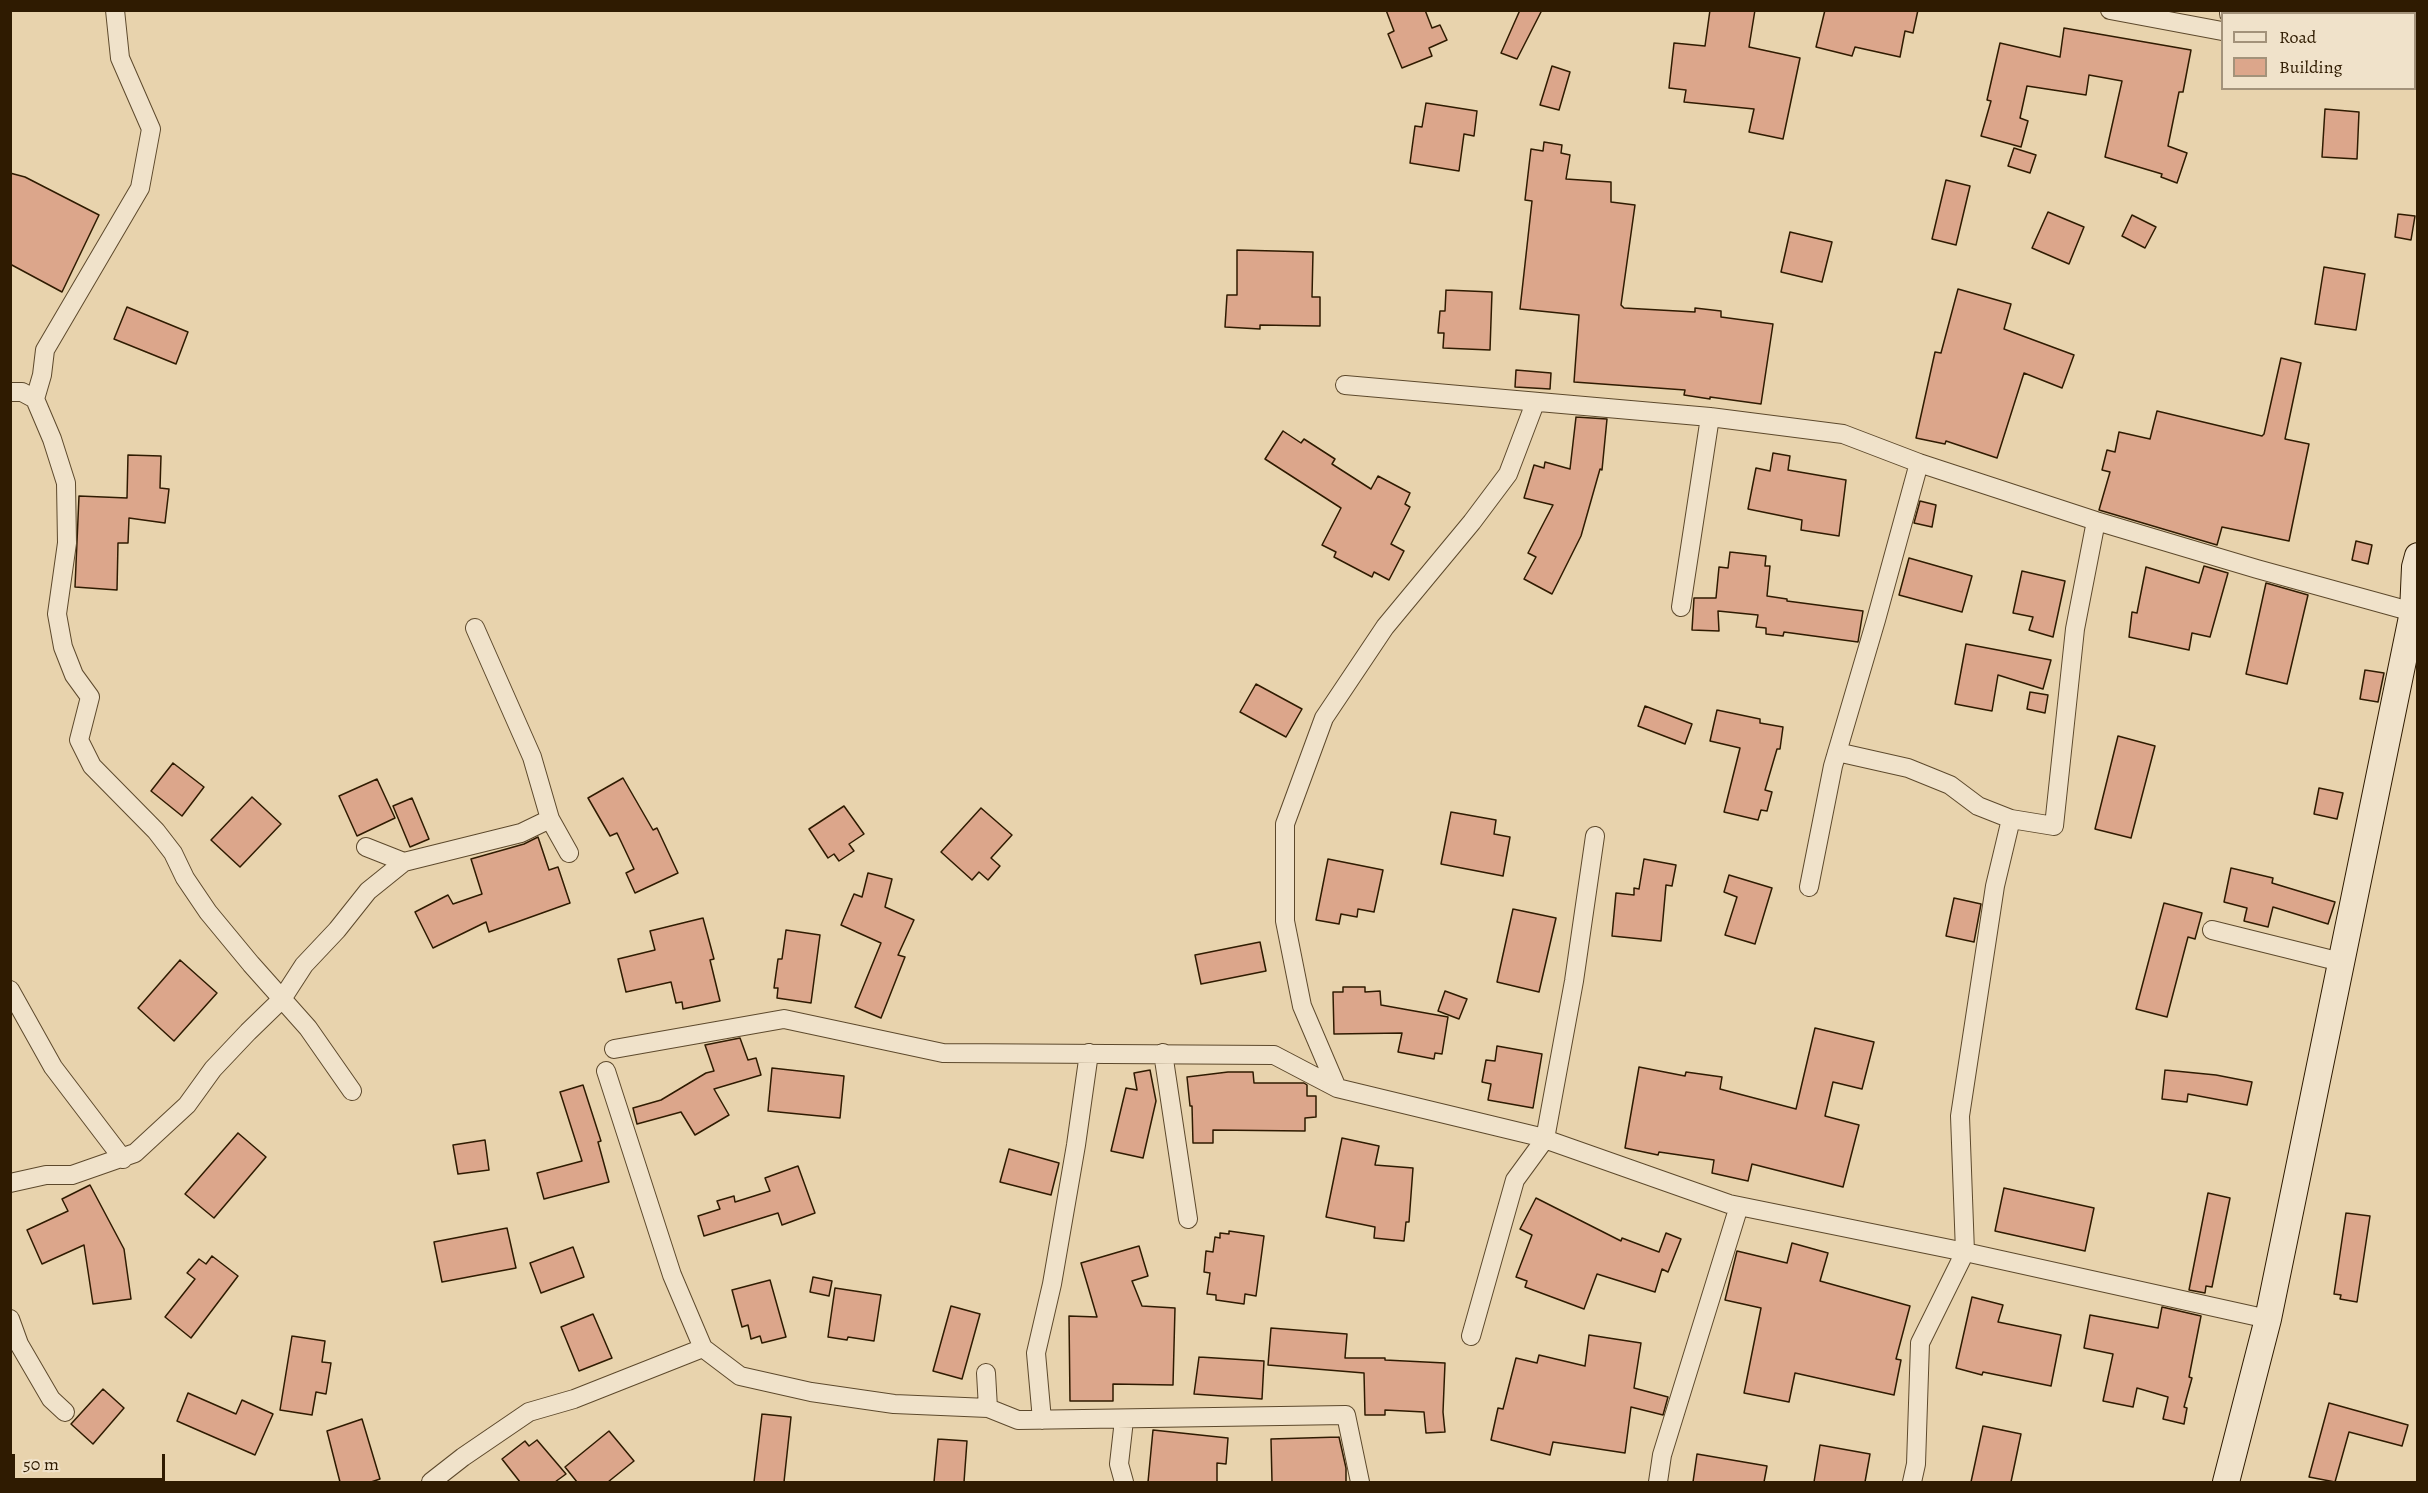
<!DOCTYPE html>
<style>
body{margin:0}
#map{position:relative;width:2428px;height:1493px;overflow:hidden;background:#e8d3ad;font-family:Alegreya,serif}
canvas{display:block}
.frame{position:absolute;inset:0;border:12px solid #2f1b01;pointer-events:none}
.legend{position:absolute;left:2221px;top:12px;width:195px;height:78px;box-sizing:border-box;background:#f0e2ca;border:2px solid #a3927a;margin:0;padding:8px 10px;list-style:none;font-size:18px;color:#2f1b01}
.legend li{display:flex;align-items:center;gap:12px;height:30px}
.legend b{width:30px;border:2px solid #a3927a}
.scale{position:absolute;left:12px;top:1454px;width:153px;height:27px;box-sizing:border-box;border:3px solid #2f1b01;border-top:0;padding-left:8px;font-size:18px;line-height:21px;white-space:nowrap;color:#2f1b01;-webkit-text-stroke:4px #f0e2ca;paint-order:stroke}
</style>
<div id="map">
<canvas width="2428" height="1493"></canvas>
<div class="frame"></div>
<ul class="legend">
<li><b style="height:8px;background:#f0e2ca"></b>Road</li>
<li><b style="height:16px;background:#dca68b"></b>Building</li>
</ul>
<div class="scale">50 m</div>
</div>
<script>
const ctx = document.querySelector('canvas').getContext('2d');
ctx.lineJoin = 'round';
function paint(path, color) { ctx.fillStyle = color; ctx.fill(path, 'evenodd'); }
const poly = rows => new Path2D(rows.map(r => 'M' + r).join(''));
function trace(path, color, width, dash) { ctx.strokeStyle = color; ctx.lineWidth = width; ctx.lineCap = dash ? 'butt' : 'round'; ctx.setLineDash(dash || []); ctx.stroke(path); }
const building = poly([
 [1386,10,1425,10,1432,28,1440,25,1447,40,1429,48,1432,56,1402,68,1388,34,1394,31,1386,10],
 [1520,10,1542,10,1517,59,1501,53,1520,10],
 [1710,10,1755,10,1749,47,1800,58,1783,139,1749,132,1754,109,1684,102,1686,90,1669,88,1674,43,1705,46,1710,10],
 [1825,10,1918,10,1913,33,1905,31,1900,57,1855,47,1852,56,1816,47,1825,10],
 [2064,28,2191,50,2183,92,2179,92,2168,146,2187,153,2177,183,2161,177,2162,174,2105,157,2122,81,2089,75,2086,95,2027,86,2020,118,2028,121,2021,147,1981,136,1991,101,1987,100,2000,43,2060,57,2064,28],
 [1552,66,1570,72,1559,110,1540,105,1552,66],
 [1426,103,1477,111,1474,136,1464,134,1459,171,1410,163,1415,126,1422,127,1426,103],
 [2325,109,2359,112,2357,159,2322,157,2325,109],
 [1544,142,1562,145,1561,153,1570,155,1566,179,1611,182,1611,202,1635,205,1621,305,1624,308,1695,312,1695,308,1721,311,1721,317,1773,324,1761,404,1710,397,1710,399,1684,395,1685,390,1574,382,1579,315,1520,309,1532,201,1525,200,1531,149,1543,151,1544,142],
 [2014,148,2036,155,2030,173,2008,166,2014,148],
 [10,173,25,177,99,215,62,292,10,264,10,173],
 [1946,180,1970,186,1956,245,1932,239,1946,180],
 [2048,212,2084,227,2069,264,2032,248,2048,212],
 [2398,214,2415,216,2411,240,2395,237,2398,214],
 [2132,215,2156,227,2145,248,2122,236,2132,215],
 [1790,232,1832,242,1822,282,1781,272,1790,232],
 [1237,250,1313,252,1312,297,1320,297,1320,326,1260,325,1260,329,1225,327,1227,295,1237,295,1237,250],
 [2324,267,2365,274,2356,330,2315,324,2324,267],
 [1958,289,2011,304,2004,329,2074,355,2062,388,2024,373,1997,458,1946,441,1945,444,1916,438,1935,352,1941,353,1958,289],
 [1446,290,1492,292,1490,350,1443,348,1444,333,1438,333,1440,311,1445,311,1446,290],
 [127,307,188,332,176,364,114,339,127,307],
 [2281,358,2301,363,2285,439,2309,444,2289,541,2222,527,2217,545,2099,510,2110,472,2102,470,2107,450,2115,452,2119,432,2150,439,2157,411,2262,436,2264,434,2281,358],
 [1516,370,1551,373,1550,389,1515,387,1516,370],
 [1576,417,1607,419,1602,470,1600,469,1581,536,1552,594,1524,579,1536,557,1528,553,1553,505,1524,498,1534,465,1544,468,1545,462,1570,469,1576,417],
 [1283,431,1301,443,1304,439,1335,459,1332,464,1371,489,1378,476,1410,493,1405,504,1410,507,1391,544,1404,551,1389,580,1374,572,1372,577,1334,557,1336,552,1322,545,1341,508,1265,459,1283,431],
 [1773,453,1790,456,1788,470,1846,480,1839,536,1801,530,1802,520,1748,509,1756,468,1770,471,1773,453],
 [128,455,161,456,160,488,169,489,165,523,129,518,128,543,118,543,117,590,75,587,79,496,127,498,128,455],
 [1920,501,1936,505,1932,527,1914,523,1920,501],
 [2356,541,2372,545,2368,564,2352,560,2356,541],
 [1730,552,1766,556,1765,566,1770,566,1767,596,1787,599,1787,601,1863,611,1858,642,1784,632,1783,636,1766,634,1766,628,1756,627,1758,615,1718,611,1719,631,1692,630,1694,598,1716,598,1719,567,1728,568,1730,552],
 [1909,558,1972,576,1962,612,1899,595,1909,558],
 [2204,566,2228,573,2210,637,2192,633,2189,650,2129,637,2132,612,2137,613,2146,567,2199,583,2204,566],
 [2022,571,2065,581,2053,637,2029,630,2033,617,2013,613,2022,571],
 [2266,583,2308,595,2287,684,2246,674,2266,583],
 [1966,644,2051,660,2043,689,1998,675,1992,711,1955,704,1966,644],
 [2365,670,2384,673,2378,702,2360,699,2365,670],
 [1256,684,1302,709,1286,737,1240,712,1256,684],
 [2030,692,2048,695,2045,713,2027,709,2030,692],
 [1645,706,1692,724,1685,744,1638,726,1645,706],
 [1717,710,1760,719,1760,723,1783,727,1780,749,1777,749,1765,790,1772,792,1767,811,1761,810,1758,820,1724,812,1740,748,1710,741,1717,710],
 [2118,736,2155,746,2131,838,2095,829,2118,736],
 [173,763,204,787,182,816,151,791,173,763],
 [623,778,653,830,657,828,678,873,635,893,626,873,634,869,617,833,610,836,588,798,623,778],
 [377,779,395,818,357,836,339,796,377,779],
 [2319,788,2343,793,2337,819,2314,814,2319,788],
 [252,797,281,824,240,867,211,840,252,797],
 [412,798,429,839,410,847,393,806,412,798],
 [844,806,864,834,849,844,854,851,839,861,834,854,828,858,809,829,844,806],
 [981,808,1012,835,991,858,1000,866,988,880,979,872,972,880,941,852,981,808],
 [1451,812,1496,820,1494,834,1510,837,1503,876,1441,864,1451,812],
 [538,837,549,870,558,867,570,903,489,932,486,922,433,948,415,912,448,895,453,904,482,894,471,859,524,844,538,837],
 [1328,859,1383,870,1374,912,1358,909,1357,917,1341,914,1339,924,1316,920,1328,859],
 [1644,859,1676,865,1672,886,1666,885,1661,941,1612,936,1616,893,1634,895,1634,888,1639,889,1644,859],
 [2231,868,2273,878,2272,883,2335,902,2328,924,2273,907,2268,927,2244,921,2247,908,2224,902,2231,868],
 [868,873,892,879,885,907,914,920,898,955,905,957,881,1018,855,1007,881,943,841,925,854,894,862,897,868,873],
 [1729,875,1772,888,1755,944,1725,935,1737,897,1724,892,1729,875],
 [1954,898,1981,904,1974,942,1946,936,1954,898],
 [2164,903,2202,913,2195,939,2188,937,2167,1017,2136,1009,2164,903],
 [1513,909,1556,918,1539,992,1497,982,1513,909],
 [703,918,714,959,710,960,720,1001,683,1009,682,1002,676,1003,671,982,626,992,618,959,655,950,650,931,703,918],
 [786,930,820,935,811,1003,777,998,778,988,774,988,778,959,782,959,786,930],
 [1260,942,1266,971,1201,984,1195,955,1260,942],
 [180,960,217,993,174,1041,138,1008,180,960],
 [1343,987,1365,987,1365,992,1380,991,1381,1005,1448,1017,1442,1054,1435,1053,1434,1059,1398,1052,1402,1033,1334,1034,1333,992,1343,992,1343,987],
 [1445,991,1467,999,1459,1019,1438,1011,1445,991],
 [1815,1028,1874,1042,1862,1089,1833,1082,1825,1116,1859,1125,1843,1187,1752,1164,1748,1181,1712,1173,1714,1160,1659,1152,1658,1155,1625,1148,1639,1067,1685,1076,1686,1072,1722,1077,1720,1089,1796,1109,1815,1028],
 [740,1038,748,1060,756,1058,761,1075,714,1089,729,1115,695,1135,681,1112,637,1124,633,1108,661,1100,706,1073,714,1071,705,1045,740,1038],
 [1497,1046,1542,1054,1533,1108,1488,1100,1491,1084,1482,1082,1486,1060,1495,1061,1497,1046],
 [772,1068,844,1076,840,1118,768,1111,772,1068],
 [1150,1070,1156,1101,1143,1158,1111,1151,1126,1088,1137,1090,1134,1073,1150,1070],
 [2165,1070,2216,1075,2252,1082,2247,1105,2188,1094,2187,1102,2162,1099,2165,1070],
 [1228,1072,1253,1072,1254,1083,1304,1083,1307,1085,1307,1096,1316,1096,1316,1117,1305,1118,1305,1131,1213,1130,1213,1143,1193,1143,1192,1106,1190,1106,1187,1077,1228,1072],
 [583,1085,601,1141,598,1142,609,1182,544,1199,537,1173,582,1161,560,1092,583,1085],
 [238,1133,266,1157,214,1218,185,1194,238,1133],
 [1342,1138,1379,1146,1375,1165,1413,1168,1409,1222,1406,1222,1404,1241,1374,1238,1375,1227,1326,1217,1342,1138],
 [485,1140,489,1170,458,1174,453,1145,485,1140],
 [1009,1149,1059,1163,1051,1195,1000,1182,1009,1149],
 [798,1166,815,1213,782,1225,778,1213,704,1236,698,1216,720,1209,717,1201,734,1196,735,1202,770,1191,765,1178,798,1166],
 [90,1185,124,1249,131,1299,93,1304,84,1245,42,1264,27,1230,68,1211,62,1199,90,1185],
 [2004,1188,2094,1208,2085,1251,1995,1231,2004,1188],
 [2208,1193,2230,1198,2212,1287,2206,1286,2205,1293,2189,1290,2208,1193],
 [1536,1198,1621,1241,1622,1238,1659,1252,1666,1233,1681,1239,1668,1272,1662,1269,1655,1292,1597,1274,1584,1309,1525,1287,1527,1281,1516,1277,1532,1235,1520,1229,1536,1198],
 [2346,1213,2370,1216,2357,1302,2340,1299,2341,1295,2334,1294,2346,1213],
 [507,1228,516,1268,442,1282,434,1242,507,1228],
 [1229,1231,1264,1236,1256,1296,1245,1294,1244,1304,1216,1300,1216,1295,1207,1294,1210,1273,1204,1272,1206,1251,1213,1252,1215,1237,1220,1238,1220,1233,1229,1234,1229,1231],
 [1792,1243,1828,1253,1820,1281,1910,1306,1896,1359,1901,1360,1894,1395,1795,1373,1789,1402,1744,1393,1761,1308,1725,1300,1737,1251,1787,1263,1792,1243],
 [1139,1246,1148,1276,1132,1281,1142,1306,1175,1308,1173,1385,1113,1384,1113,1401,1070,1401,1069,1316,1097,1317,1081,1263,1139,1246],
 [573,1247,584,1277,541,1293,530,1263,573,1247],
 [212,1256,238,1276,191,1338,165,1317,195,1279,187,1273,199,1259,206,1264,212,1256],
 [813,1277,832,1281,829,1296,810,1292,813,1277],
 [770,1280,786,1337,762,1343,760,1336,751,1339,748,1325,742,1327,732,1290,770,1280],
 [835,1288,881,1295,874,1341,848,1337,847,1340,828,1337,835,1288],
 [1972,1297,2003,1305,1998,1322,2061,1335,2051,1386,1983,1372,1982,1375,1956,1368,1972,1297],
 [951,1306,980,1314,962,1379,933,1371,951,1306],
 [2162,1307,2201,1316,2189,1377,2192,1378,2184,1407,2187,1408,2184,1424,2163,1419,2168,1397,2137,1388,2133,1407,2103,1401,2113,1354,2084,1348,2090,1315,2158,1328,2162,1307],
 [593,1314,612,1358,579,1371,561,1327,593,1314],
 [1271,1328,1347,1334,1345,1358,1385,1358,1385,1360,1445,1363,1443,1412,1445,1432,1426,1433,1424,1412,1385,1410,1385,1415,1365,1415,1364,1373,1268,1365,1271,1328],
 [1589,1335,1641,1343,1634,1388,1668,1397,1663,1415,1631,1407,1625,1453,1553,1442,1550,1455,1491,1440,1498,1408,1503,1409,1516,1358,1537,1363,1539,1355,1585,1366,1589,1335],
 [292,1336,325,1341,322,1362,331,1363,326,1394,316,1392,312,1415,280,1410,292,1336],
 [1199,1357,1264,1361,1262,1399,1194,1394,1199,1357],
 [103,1389,124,1408,93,1444,71,1424,103,1389],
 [188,1393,236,1414,242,1400,273,1414,255,1455,177,1421,188,1393],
 [2329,1403,2408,1425,2402,1446,2349,1432,2335,1482,2309,1477,2329,1403],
 [762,1414,791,1417,784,1482,754,1482,762,1414],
 [362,1419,380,1479,371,1482,340,1482,327,1431,362,1419],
 [1983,1426,2021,1434,2011,1482,1971,1482,1983,1426],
 [1153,1430,1228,1438,1226,1464,1217,1463,1217,1482,1148,1482,1153,1430],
 [609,1431,634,1461,608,1482,577,1482,565,1467,609,1431],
 [1339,1437,1346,1468,1346,1482,1272,1482,1271,1439,1339,1437],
 [938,1439,967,1441,964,1482,934,1482,938,1439],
 [537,1440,566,1474,555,1482,520,1482,502,1459,525,1441,529,1446,537,1440],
 [1820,1445,1870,1454,1865,1482,1814,1482,1820,1445],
 [1697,1454,1767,1466,1764,1482,1693,1482,1697,1454]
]);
paint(building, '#dca68b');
trace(building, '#2f1b01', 1.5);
const minor = poly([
 [2110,10,2222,31],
 [2229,14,2229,10],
 [2414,65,2418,66],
 [1345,385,1710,417,1843,434,1919,463,2096,521,2257,569,2413,612],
 [10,392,22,392,35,399,52,439,66,483,67,543,57,614,63,647,74,675,90,697,79,740,92,766,156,831,173,853,185,878,208,912,251,964,308,1028,352,1091],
 [35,399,42,375,45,350,140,188,151,129,120,58,115,10],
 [1681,607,1710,417],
 [475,628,532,757,550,819,569,853],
 [1837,752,1908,768,1950,785,1978,806,2011,819],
 [366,847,404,862,521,833,550,819],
 [1809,887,1833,766,1876,620,1919,463],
 [2212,930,2341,962],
 [10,990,53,1067,123,1159],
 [614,1049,784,1019,943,1053,1274,1055,1337,1088,1536,1136,1729,1204,1965,1252,2268,1319],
 [1163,1053,1188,1219],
 [1337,1088,1302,1006,1285,921,1285,824,1324,718,1385,627,1472,522,1508,474,1535,403],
 [10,1183,46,1175,72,1175,135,1153,187,1105,213,1069,248,1032,282,999,304,965,337,930,368,891,404,862],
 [10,1319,19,1344,51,1399,65,1412],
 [1471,1336,1515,1180,1545,1139,1574,981,1595,836],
 [703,1348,740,1376,811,1392,894,1404,988,1408,986,1373],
 [988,1408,1018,1420,1346,1415,1360,1482],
 [1042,1420,1036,1353,1052,1284,1076,1145,1089,1053],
 [431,1482,463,1457,529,1412,574,1399,703,1348,672,1275,606,1071],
 [1124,1482,1119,1464,1124,1420],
 [1658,1482,1662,1455,1739,1206],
 [1912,1482,1916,1464,1920,1343,1965,1252,1960,1116,1995,886,2011,819,2054,826,2075,629,2096,521]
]);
const secondary = poly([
 [2226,1482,2268,1319,2413,612,2415,567,2418,556]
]);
trace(minor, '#5d492c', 20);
trace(secondary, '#2f1b01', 28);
trace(minor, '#f0e2ca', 18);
trace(secondary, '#f0e2ca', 26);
</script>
